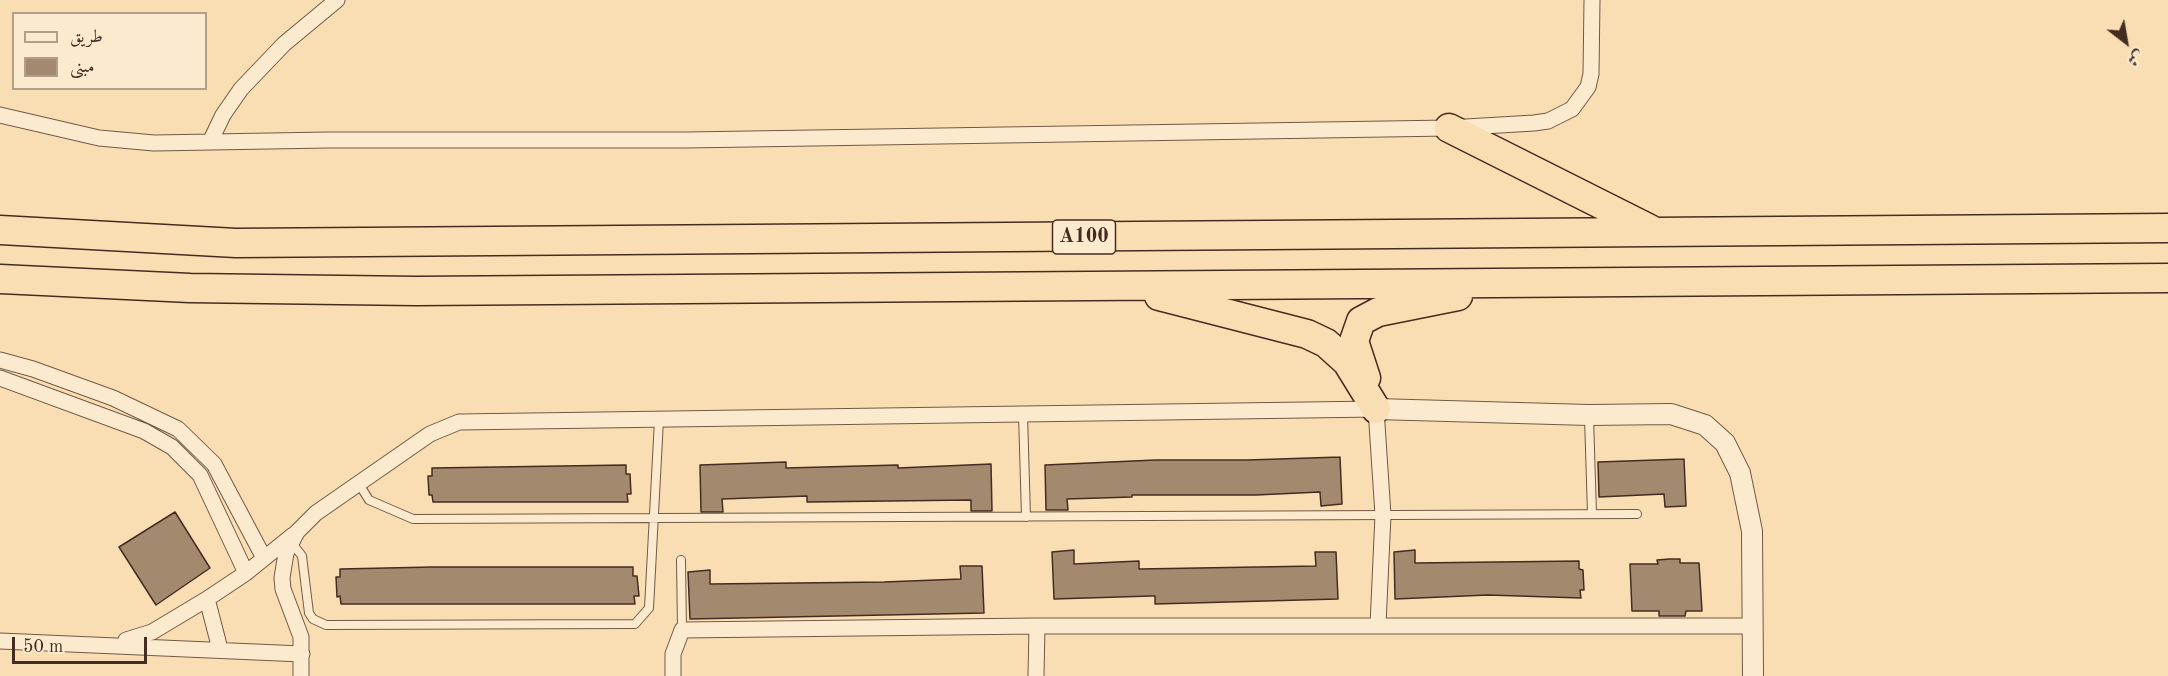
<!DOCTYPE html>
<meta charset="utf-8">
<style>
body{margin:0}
#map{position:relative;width:2168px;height:676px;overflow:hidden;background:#fadeb3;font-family:"Old Standard TT",Amiri,serif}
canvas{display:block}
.legend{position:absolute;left:12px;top:12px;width:195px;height:78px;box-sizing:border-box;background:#fceace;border:2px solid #b39e89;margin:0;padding:8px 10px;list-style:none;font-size:18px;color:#452c22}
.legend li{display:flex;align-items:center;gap:12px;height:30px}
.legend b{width:30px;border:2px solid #b39e89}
.north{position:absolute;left:2096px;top:12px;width:60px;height:60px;-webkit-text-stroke:4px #fceace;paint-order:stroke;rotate:149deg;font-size:16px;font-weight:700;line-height:24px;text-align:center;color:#452c22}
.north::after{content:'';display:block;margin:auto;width:21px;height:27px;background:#452c22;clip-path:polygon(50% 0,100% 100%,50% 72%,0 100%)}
.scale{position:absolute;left:12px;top:637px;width:135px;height:27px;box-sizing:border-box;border:3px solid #452c22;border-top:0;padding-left:8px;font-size:18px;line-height:21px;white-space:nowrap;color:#452c22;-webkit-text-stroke:4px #fceace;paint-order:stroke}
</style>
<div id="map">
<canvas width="2168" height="676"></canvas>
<ul class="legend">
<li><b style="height:8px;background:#fceace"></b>طريق</li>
<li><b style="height:16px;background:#a3896d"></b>مبنى</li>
</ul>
<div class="north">ش</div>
<div class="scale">50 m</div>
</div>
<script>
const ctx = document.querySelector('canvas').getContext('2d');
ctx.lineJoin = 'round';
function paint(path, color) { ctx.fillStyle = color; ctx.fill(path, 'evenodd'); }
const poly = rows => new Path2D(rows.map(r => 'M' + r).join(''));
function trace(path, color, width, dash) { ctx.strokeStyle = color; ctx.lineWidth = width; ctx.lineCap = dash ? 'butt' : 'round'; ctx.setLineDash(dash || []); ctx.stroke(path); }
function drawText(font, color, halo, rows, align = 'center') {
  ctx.font = font + ' "Old Standard TT",serif'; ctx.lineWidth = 5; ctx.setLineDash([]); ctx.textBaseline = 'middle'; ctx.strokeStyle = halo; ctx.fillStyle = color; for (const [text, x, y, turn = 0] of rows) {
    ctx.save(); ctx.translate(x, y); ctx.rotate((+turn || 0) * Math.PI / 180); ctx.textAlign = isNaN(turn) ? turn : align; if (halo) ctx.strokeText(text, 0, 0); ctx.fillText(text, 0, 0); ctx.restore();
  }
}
const building = poly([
 [1340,457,1342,504,1321,506,1320,492,1256,495,1132,495,1132,497,1067,499,1068,510,1046,510,1045,465,1155,460,1248,460,1340,457],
 [1684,459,1686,506,1665,507,1664,494,1599,497,1598,462,1684,459],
 [786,462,786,468,898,465,898,468,991,464,992,511,971,511,971,500,807,502,807,496,722,499,723,512,701,512,700,465,786,462],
 [626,465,626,474,630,474,631,494,627,494,628,502,433,502,432,495,429,495,428,476,432,476,432,468,626,465],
 [175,512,210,568,156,605,119,547,175,512],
 [1074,550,1074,564,1139,561,1139,569,1316,566,1315,552,1336,552,1338,599,1155,604,1155,596,1151,596,1054,599,1052,552,1074,550],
 [1415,550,1415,563,1579,561,1579,569,1583,570,1584,590,1580,590,1581,598,1488,595,1395,599,1394,552,1415,550],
 [1669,559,1680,559,1680,563,1699,563,1702,611,1686,611,1685,616,1659,616,1659,611,1632,611,1630,564,1658,564,1657,560,1669,559],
 [960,566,982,566,984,613,690,619,688,572,710,570,710,584,884,582,961,579,960,566],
 [432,567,633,567,633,576,637,576,639,596,634,596,635,604,341,604,340,596,337,597,336,577,340,577,340,569,432,567]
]);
paint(building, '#a3896d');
trace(building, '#452c22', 1.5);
const service = poly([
 [1023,414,1026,517],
 [1589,417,1592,514],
 [359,484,369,500,413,519,1637,514],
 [292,543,302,556,309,613,313,619,326,625,635,624,649,608,659,420],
 [681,560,682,630]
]);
const minor = poly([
 [0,115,99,138,154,143,327,140,686,140,1449,128,1534,123,1548,121,1572,109,1588,87,1591,74,1592,0],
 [210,142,223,115,241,89,284,44,337,0],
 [0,360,33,369,113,398,178,429,214,464,264,558],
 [0,378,144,431,172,447,200,475,246,573],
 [207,599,220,649],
 [126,640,152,632,207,599,246,573,293,535],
 [0,641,302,654],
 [301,676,301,637,283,589,282,578,286,553,297,532,316,513,430,434,459,422,1376,409,1383,515,1378,625],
 [673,676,673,654,682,630,1037,626,1752,626],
 [1036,676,1037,626]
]);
const tertiary = poly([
 [1376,409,1589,415,1671,414,1705,425,1725,443,1740,473,1752,531,1753,676]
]);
const motorway = poly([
 [1449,128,1650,229],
 [0,230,236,243,2168,228],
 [0,279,190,288,416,291,2168,278],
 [1159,296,1307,334,1326,343,1347,362,1376,409],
 [1366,378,1354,341,1361,321,1378,312,1458,296]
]);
trace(service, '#725846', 10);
trace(minor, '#725846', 17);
trace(tertiary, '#725846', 22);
trace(motorway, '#452c22', 31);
trace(service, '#fceace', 8);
trace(minor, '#fceace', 15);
trace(tertiary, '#fceace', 20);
trace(motorway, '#fadeb3', 28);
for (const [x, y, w] of [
 [1084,237,63]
]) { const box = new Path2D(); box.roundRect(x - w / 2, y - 17, w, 34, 4.5); ctx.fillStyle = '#fceace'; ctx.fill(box); trace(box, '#452c22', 1.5); }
drawText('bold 20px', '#452c22', null, [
 ["A100",1084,237]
]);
</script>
